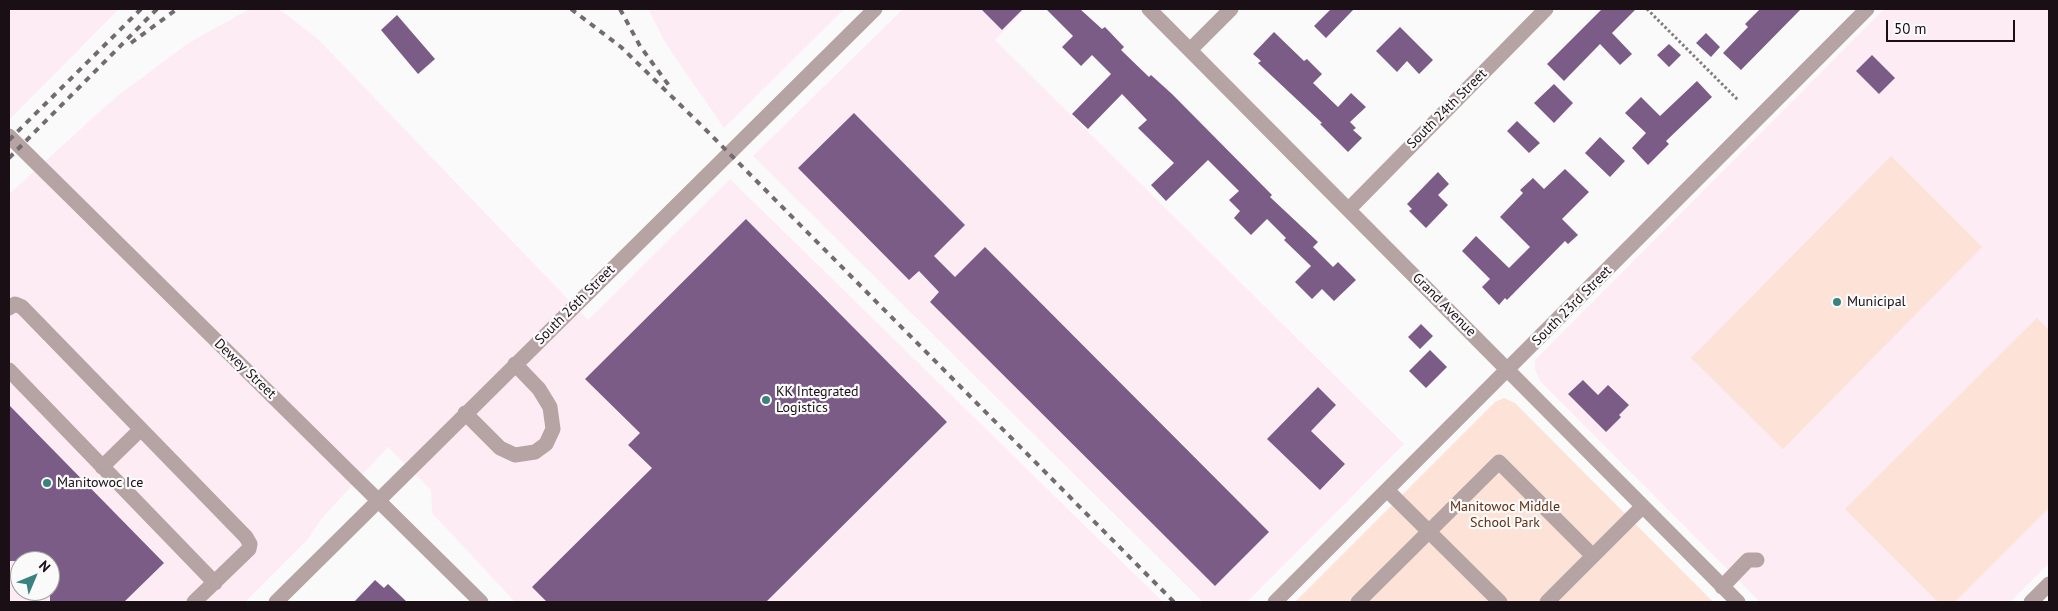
<!DOCTYPE html>
<style>
body{margin:0}
#map{position:relative;width:2058px;height:611px;overflow:hidden;background:#fafafa;font-family:"PT Sans",sans-serif}
canvas{display:block}
.frame{position:absolute;inset:0;border:10px solid #1b0f16;pointer-events:none}
.north{position:absolute;left:10px;top:551px;width:50px;height:50px;box-sizing:border-box;background:#fafafa;border:1px solid #a19c9f;border-radius:50%;rotate:45deg;font-size:14px;font-weight:700;line-height:20px;text-align:center;color:#1b0f16}
.north::after{content:'';display:block;margin:auto;width:18px;height:22px;background:#3a827f;clip-path:polygon(50% 0,100% 100%,50% 72%,0 100%)}
.scale{position:absolute;left:1886px;top:20px;width:129px;height:22px;box-sizing:border-box;border:2px solid #1b0f16;border-top:0;padding-left:6px;font-size:15px;line-height:18px;white-space:nowrap;color:#1b0f16;-webkit-text-stroke:4px #fafafa;paint-order:stroke}
</style>
<div id="map">
<canvas width="2058" height="611"></canvas>
<div class="frame"></div>
<div class="north">N</div>
<div class="scale">50 m</div>
</div>
<script>
const ctx = document.querySelector('canvas').getContext('2d');
ctx.lineJoin = 'round';
function paint(path, color) { ctx.fillStyle = color; ctx.fill(path, 'evenodd'); }
const poly = rows => new Path2D(rows.map(r => 'M' + r).join(''));
function trace(path, color, width, dash) { ctx.strokeStyle = color; ctx.lineWidth = width; ctx.lineCap = dash ? 'butt' : 'round'; ctx.setLineDash(dash || []); ctx.stroke(path); }
function drawText(font, color, halo, rows, align = 'center') {
  ctx.font = font + ' "PT Sans",sans-serif'; ctx.lineWidth = 4.5; ctx.setLineDash([]); ctx.textBaseline = 'middle'; ctx.strokeStyle = halo; ctx.fillStyle = color; for (const [text, x, y, turn = 0] of rows) {
    ctx.save(); ctx.translate(x, y); ctx.rotate((+turn || 0) * Math.PI / 180); ctx.textAlign = isNaN(turn) ? turn : align; if (halo) ctx.strokeText(text, 0, 0); ctx.fillText(text, 0, 0); ctx.restore();
  }
}
paint(poly([
 [9,9,119,9,9,120],
 [250,9,279,9,318,39,588,320,730,179,1163,602,515,602,432,513,431,490,388,447,322,518,307,540,245,602,9,602,9,194,117,96,190,42],
 [20,561,50,561,50,591,20,591],
 [648,9,844,9,724,128,666,44],
 [903,9,1025,9,995,40,1404,444,1247,602,1203,602,753,156],
 [1884,9,2049,9,2049,563,2010,602,1760,602,1550,391,1540,381,1535,369,1535,360]
]), '#feecf5');
paint(poly([
 [1891,156,1982,247,1783,449,1691,358],
 [2037,318,2049,330,2049,508,1955,602,1938,602,1845,509],
 [1504,398,1515,403,1713,602,1295,602,1495,402]
]), '#fde3d7');
paint(poly([
 [981,9,1023,9,1002,30],
 [1046,9,1080,9,1102,29,1105,27,1124,47,1121,50,1149,77,1151,75,1172,94,1272,195,1270,197,1318,242,1313,247,1333,267,1338,262,1356,280,1334,301,1322,289,1312,299,1295,282,1311,266,1284,240,1286,238,1267,219,1251,235,1234,218,1240,211,1229,200,1239,191,1208,160,1166,201,1151,185,1174,163,1138,128,1147,120,1122,94,1088,129,1072,114,1111,74,1092,55,1081,66,1062,47,1073,36],
 [1331,9,1354,9,1326,38,1314,26],
 [1602,9,1636,9,1612,33,1632,54,1620,65,1600,44,1564,81,1547,64],
 [1760,9,1801,9,1741,70,1723,53,1748,27,1745,24],
 [397,15,435,59,418,74,381,30],
 [1400,27,1433,60,1419,74,1407,61,1397,72,1376,51],
 [1274,32,1304,61,1307,59,1322,74,1313,83,1338,107,1351,93,1366,107,1350,122,1356,128,1353,130,1362,138,1348,152,1320,124,1322,123,1258,63,1261,61,1253,54],
 [1706,33,1720,47,1711,57,1696,43],
 [1669,44,1681,55,1669,67,1657,55],
 [1872,55,1895,78,1879,94,1856,71],
 [1697,81,1712,97,1666,141,1669,144,1648,165,1632,148,1646,133,1625,113,1641,97,1660,116],
 [1554,84,1573,103,1554,123,1534,103],
 [854,113,965,225,934,256,955,277,985,247,1269,532,1215,586,930,302,939,292,919,271,909,280,798,168],
 [1517,121,1540,143,1529,153,1507,131],
 [1600,137,1625,161,1610,177,1585,153],
 [1565,169,1589,192,1562,219,1578,235,1568,244,1565,241,1507,300,1505,298,1499,305,1482,287,1490,279,1462,251,1476,236,1509,268,1530,247,1500,217,1523,193,1520,190,1533,178,1544,189],
 [1438,172,1449,184,1438,195,1448,205,1426,228,1409,211,1412,209,1407,204],
 [746,219,947,422,766,602,547,602,532,587,652,468,628,445,640,433,585,379],
 [1421,324,1433,336,1420,349,1408,337],
 [1430,350,1447,367,1426,388,1409,371],
 [1583,380,1598,395,1608,385,1629,405,1619,415,1621,417,1606,432,1568,394],
 [1318,387,1336,405,1311,431,1345,464,1320,490,1267,439],
 [9,405,164,563,124,602,50,602,50,561,9,561],
 [375,580,384,588,388,584,407,602,354,602]
]), '#7a5c87');
trace(poly([
 [1647,9,1738,100]
]), '#817a7e', 3, [2.5, 2.5]);
trace(poly([
 [1149,9,1738,602],
 [1190,50,1231,9],
 [9,136,481,602],
 [1349,209,1546,9],
 [9,308,15,304,22,307,246,537,250,544,249,549,194,602],
 [9,370,215,583],
 [465,413,500,448,515,455,535,452,546,444,553,429,550,407,539,389,515,364],
 [102,467,141,429],
 [1387,490,1500,602],
 [1722,587,1748,560,1757,560],
 [276,602,875,9],
 [1275,602,1867,9],
 [1358,602,1499,462,1593,556,1642,507],
 [1547,602,1593,556],
 [2031,602,2049,584]
]), '#b6a4a4', 15);
trace(poly([
 [571,9,621,47,705,129,1174,602],
 [620,9,640,46,670,87],
 [131,43,177,9],
 [9,140,141,9],
 [9,158,157,9]
]), '#726b6f', 4, [6, 6]);
for (const [x, y, r, color] of [
 [1837,302,5,"#3a827f"],
 [766,400,5,"#3a827f"],
 [47,483,5,"#3a827f"]
]) { const dot = new Path2D(); dot.arc(x, y, r, 0, 2 * Math.PI); ctx.fillStyle = color; ctx.fill(dot); trace(dot, '#fafafa', 2); }
drawText('14px', '#1b0f16', '#fafafa', [
 ["South 24th Street",1447,109,-45],
 ["South 26th Street",575,305,-45],
 ["Grand Avenue",1444,305,45],
 ["South 23rd Street",1572,306,-45],
 ["Dewey Street",245,369,44]
]);
drawText('14px', '#1b0f16', '#fafafa', [
 ["Municipal",1847,302],
 ["KK Integrated",776,392],
 ["Logistics",776,408],
 ["Manitowoc Ice",57,483]
], 'left');
drawText('14px', '#622f12', '#fafafa', [
 ["Manitowoc Middle",1505,507],
 ["School Park",1505,523]
]);
</script>
